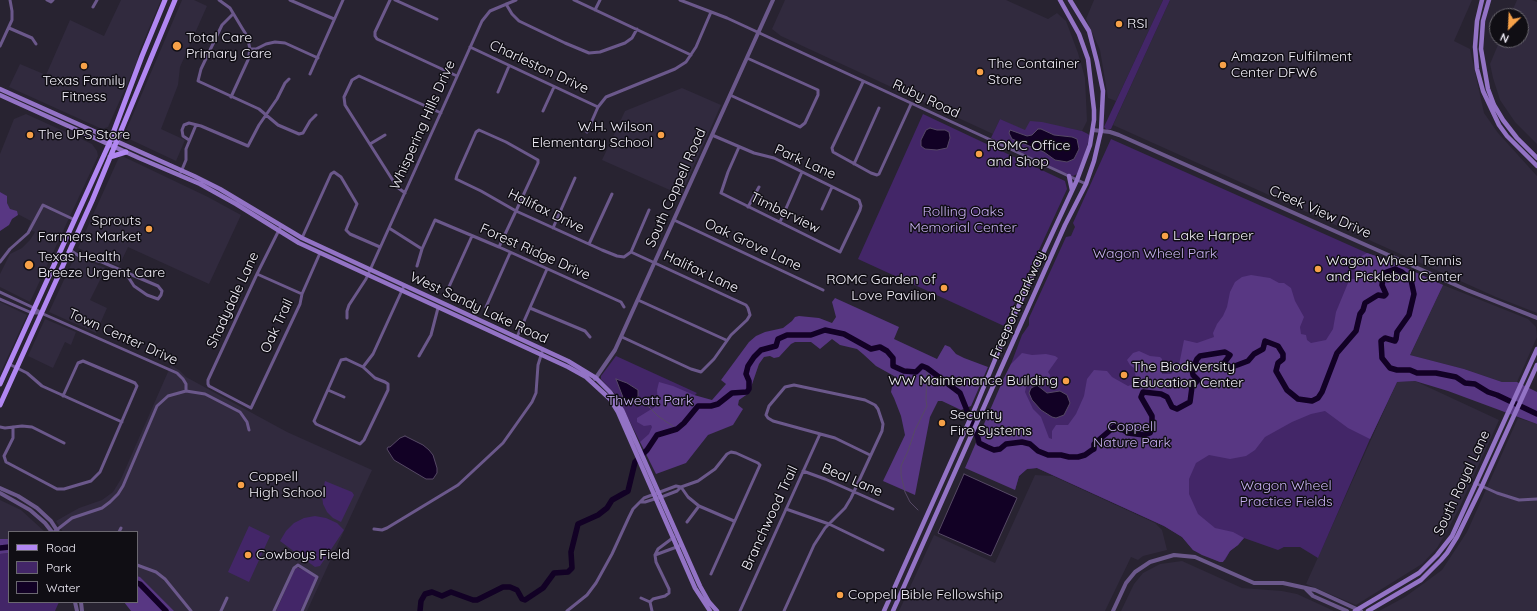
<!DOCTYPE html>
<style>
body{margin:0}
#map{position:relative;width:1537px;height:611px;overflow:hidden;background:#282331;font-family:Quicksand,sans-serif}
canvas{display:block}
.legend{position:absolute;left:8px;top:531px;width:130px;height:72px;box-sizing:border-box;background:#100e14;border:1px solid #6b6870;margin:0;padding:5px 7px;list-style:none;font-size:12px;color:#f3f0fa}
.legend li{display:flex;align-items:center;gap:8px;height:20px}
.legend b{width:20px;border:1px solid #6b6870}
.north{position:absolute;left:1489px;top:8px;width:40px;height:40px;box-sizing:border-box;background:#100e14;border:1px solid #6b6870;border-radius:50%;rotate:204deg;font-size:11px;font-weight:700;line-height:16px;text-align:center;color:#f3f0fa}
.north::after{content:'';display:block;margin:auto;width:14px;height:18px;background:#f7a148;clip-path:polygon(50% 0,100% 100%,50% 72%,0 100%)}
</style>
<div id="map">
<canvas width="1537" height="611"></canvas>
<ul class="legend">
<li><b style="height:5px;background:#b187f2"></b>Road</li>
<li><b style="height:11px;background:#432668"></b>Park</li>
<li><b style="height:11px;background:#120125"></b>Water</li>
</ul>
<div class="north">N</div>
</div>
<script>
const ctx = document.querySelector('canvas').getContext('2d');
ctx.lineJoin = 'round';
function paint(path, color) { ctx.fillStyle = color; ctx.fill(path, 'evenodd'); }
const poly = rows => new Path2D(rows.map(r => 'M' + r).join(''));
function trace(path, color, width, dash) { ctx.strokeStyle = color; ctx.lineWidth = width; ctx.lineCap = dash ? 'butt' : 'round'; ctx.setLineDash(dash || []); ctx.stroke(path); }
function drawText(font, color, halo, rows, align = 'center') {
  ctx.font = font + ' Quicksand,sans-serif'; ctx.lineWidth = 3; ctx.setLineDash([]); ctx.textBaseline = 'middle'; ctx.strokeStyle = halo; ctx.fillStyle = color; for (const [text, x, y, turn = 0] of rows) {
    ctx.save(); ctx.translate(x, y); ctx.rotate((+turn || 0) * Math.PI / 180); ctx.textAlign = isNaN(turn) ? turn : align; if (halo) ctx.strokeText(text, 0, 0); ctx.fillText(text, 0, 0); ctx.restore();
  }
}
paint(poly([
 [121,0,161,0,139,52,137,62,108,127,102,129,9,87,20,64,46,75,70,20,104,36],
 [182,0,194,0,207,6,180,67,178,85,161,129,185,140,176,161,125,137,125,133],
 [785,0,1006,0,1048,19,1057,13,1066,21,1078,53,1085,78,1087,121,1082,131,1063,127,1025,131,1000,119,993,134,781,36,772,29],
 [1094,0,1163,0,1116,101,1108,98,1100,50,1086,19],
 [1170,0,1472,0,1454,41,1470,49,1484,113,1498,133,1537,176,1537,313,1496,297,1113,125],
 [1517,0,1532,0,1537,2,1537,144,1515,122,1500,100,1493,78,1490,64,1500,40,1521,40,1521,16,1510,16],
 [682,88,721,105,681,195,602,160,625,111],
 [26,114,92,144,97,151,98,156,30,302,0,287,0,274,10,254,22,248,30,240,35,232,28,229,31,221,10,210,6,203,5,195,0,192,0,154,14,119],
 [120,155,208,197,241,215,209,284,128,247,119,266,78,248],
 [75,256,106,268,90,300,107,308,96,333,49,312],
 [1443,285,1528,319,1536,327,1537,337,1517,382,1502,382,1464,369,1410,355],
 [0,302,27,315,0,374],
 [45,319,76,332,71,345,65,342,53,368,28,356],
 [171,365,179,370,186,377,287,432,372,470,307,611,174,611,140,577,137,576,137,532,63,532,56,521,79,508,102,500,113,492,121,479],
 [1415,381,1499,420,1458,511,1437,548,1422,564,1356,605,1306,584,1397,382],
 [1518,418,1537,424,1537,611,1379,611,1405,597,1442,570,1467,532],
 [1035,475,1053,476,1155,523,1162,530,1167,550,1143,556,1138,560,1131,557,1105,611,899,611,934,535,995,563],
 [0,500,21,510,45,532,9,532,9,539,0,539],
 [1182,561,1242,588,1282,591,1297,594,1334,611,1121,611,1134,584,1143,573,1160,564]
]), '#312a3e');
paint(poly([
 [1163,0,1170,0,1111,129,1107,130,1104,127],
 [923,114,1065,181,1067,189,1004,326,858,259],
 [1000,119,1025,130,1030,121,1042,122,1082,131,1088,134,1090,136,1085,153,1077,174,1073,176,1064,173,991,138],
 [1111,139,1367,253,1393,262,1443,285,1370,439,1318,558,1300,547,1284,547,1278,550,1244,538,1238,545,1230,551,1225,560,1220,562,1193,550,1182,537,1164,526,1037,468,1027,469,1019,476,1015,490,1003,380,1011,364,1022,335,1029,325,1029,318,1066,237,1071,236,1074,229,1075,227,1073,223],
 [616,356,697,393,644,444,640,442,617,396,601,379,601,376],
 [325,481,352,492,354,495,341,522,333,518,327,512,323,504,322,495],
 [315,516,326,518,337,523,344,530,320,566,315,567,280,541,286,531,294,523,304,518],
 [249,526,270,536,249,582,228,572],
 [9,553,9,602,59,602,55,611,0,611,0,554],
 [296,567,317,576,300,611,276,611]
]), '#432668');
paint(poly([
 [0,192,7,196,7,203,10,209,17,211,18,215,12,219,9,225,0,231],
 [1367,253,1393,262,1443,285,1410,355,1464,369,1502,382,1517,382,1537,392,1537,424,1448,391,1415,381,1397,382,1370,439,1348,428,1325,411,1311,414,1292,422,1265,437,1255,450,1246,456,1230,459,1209,455,1196,463,1189,479,1189,494,1198,514,1215,528,1233,532,1244,538,1238,545,1230,551,1223,562,1220,562,1202,555,1193,550,1182,537,1164,526,1037,468,1027,469,1019,476,1015,490,965,468,1003,380,1011,364,1022,353,1032,355,1046,354,1055,356,1058,358,1048,372,1050,375,1049,379,1047,380,1033,377,1027,383,1025,392,1033,409,1041,417,1049,438,1052,439,1052,431,1056,425,1068,425,1076,414,1084,396,1087,379,1094,370,1107,371,1112,377,1128,386,1137,383,1134,368,1130,365,1127,360,1133,353,1139,351,1150,356,1160,357,1162,359,1162,374,1171,374,1179,365,1184,340,1197,343,1214,337,1213,333,1217,324,1223,316,1227,307,1230,292,1235,282,1242,277,1251,275,1270,278,1279,283,1284,283,1291,288,1295,301,1304,317,1300,327,1301,334,1306,335,1307,340,1311,343,1326,340,1333,329,1336,312,1348,283,1351,279,1356,279,1356,272,1353,266,1358,258],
 [835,298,899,327,894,339,937,359,945,345,950,347,956,354,964,358,988,367,971,406,961,410,942,401,938,401,930,417,915,495,883,481,905,435,901,416,894,398,891,392,894,376,876,366,863,354,857,349,840,345,832,339,820,349,811,342,795,342,791,344,779,357,774,358,770,356,764,357,759,364,749,393,739,400,738,405,743,409,733,425,708,435,686,463,656,474,640,442,649,434,652,427,651,425,644,426,637,422,637,418,658,405,657,390,659,382,673,386,694,395,712,400,726,384,721,380,749,342,756,336,765,332,783,328,792,321,795,317,799,316,819,318,832,323,836,317,832,302],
 [0,539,9,539,9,553,0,554],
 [137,576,140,577,174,611,131,611,124,602,137,602]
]), '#583783');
const water = poly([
 [930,128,937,130,945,130,949,132,950,138,947,148,937,150,925,149,921,146,921,140,926,130,930,128],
 [1038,129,1041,129,1054,135,1072,137,1077,139,1079,149,1074,159,1067,162,1055,160,1044,152,1012,139,1009,133,1010,130,1027,136,1032,135,1038,129],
 [616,379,627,383,638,390,638,396,635,401,629,403,624,400,616,379],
 [1037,385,1047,393,1060,391,1067,395,1070,403,1064,415,1056,418,1052,417,1041,410,1032,400,1029,393,1031,388,1037,385],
 [405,436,423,445,429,450,433,455,437,468,437,473,433,479,426,479,394,460,392,457,387,449,388,447,390,447,400,438,405,436],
 [964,474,1017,498,991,556,938,533,964,474]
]);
paint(water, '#120125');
trace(water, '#564965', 1);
trace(poly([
 [638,398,641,399],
 [643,401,658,416,677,429],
 [918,510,910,502,905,492,901,475,901,466,908,451,915,430,927,406,926,400,927,368]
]), '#564965', 1);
trace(poly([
 [0,548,9,547],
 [137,583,140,584,166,611],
 [420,611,421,601,425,594,432,592,442,596,451,592,473,600,477,600,503,587,510,587,517,590,522,599,525,600,543,588,554,573,568,572,572,568,571,552,578,524,598,515,607,508,612,500,628,491,635,462,647,450,657,435,677,429,684,423,698,406,711,406,718,404,732,393,747,392,749,389,749,381,746,374,748,366,754,357,761,350,776,346,778,339,787,335,811,335,825,330,844,334,871,349,880,347,887,351,893,358,893,366,904,371,916,372,922,366,927,368,960,393,978,438,979,443,987,447,994,450,1000,449,1006,444,1022,442,1030,444,1038,451,1048,455,1061,455,1069,457,1078,457,1085,455,1092,450,1094,449,1094,444,1114,427,1120,428,1128,433,1144,435,1150,433,1152,429,1152,416,1141,397,1143,392,1161,394,1167,397,1172,407,1177,409,1190,402,1192,387,1198,380,1193,375,1192,370,1197,359,1200,356,1225,352,1230,355,1224,363,1226,366,1232,367,1248,361,1254,354,1263,349,1265,341,1278,346,1283,354,1283,359,1278,363,1276,371,1287,390,1298,399,1312,401,1318,398,1322,392,1337,353,1356,331,1360,314,1363,310,1365,303,1378,295,1384,296,1386,294,1382,285,1384,273,1395,269,1402,272,1411,280,1414,294,1409,315,1397,332,1396,339,1395,341,1385,338,1381,341,1382,358,1390,368,1397,370,1410,370,1417,373,1436,373,1456,377,1465,383,1475,384,1488,392,1497,395,1537,414]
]), '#120125', 5.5);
trace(poly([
 [47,0,51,2,53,0],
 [219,0,230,8,242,28,247,36,250,49,248,60,231,97],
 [290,0,334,19],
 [390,0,375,32,375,36,377,39,457,76],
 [395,0,437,19],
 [574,0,691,55],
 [680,0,727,18,1086,184],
 [506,4,512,14,519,21,565,43,589,53,600,52,625,43,632,38,637,29],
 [93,7,97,0],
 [595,10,600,0],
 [233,14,222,25,201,69,198,81,259,109,278,125,299,134,303,133,310,121,316,115],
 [9,28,32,38,36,44],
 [0,46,12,20,12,11,10,0],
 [470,47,598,107],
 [250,49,256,49,266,44,275,42,285,43,318,58],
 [310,74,343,0],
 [863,82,832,148,833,152,871,173,877,175,879,174,911,104],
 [498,92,509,66],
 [730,95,800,127,805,123,818,95,818,90,747,58],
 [543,111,554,87],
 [587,132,598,107,606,97,675,69,686,62,696,47,711,12],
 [712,135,754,153,774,158,859,200,861,206,860,210,840,252,721,193,728,172,739,147],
 [189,140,183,136,182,130,184,125,189,123,201,126,248,146,259,125,277,99,285,83,289,79],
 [370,144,385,135],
 [854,164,879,108],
 [181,172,186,160,186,149,196,125],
 [405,193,397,187,345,105,344,97,352,80,359,76,441,113],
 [748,207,759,187],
 [822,209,832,187],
 [674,220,823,290],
 [780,222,802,172],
 [281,226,257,274,208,380,208,384,209,386,251,408,300,304,302,294,320,253],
 [389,228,422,249],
 [553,228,575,178],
 [302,238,331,174,334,172,341,177,357,204,346,230,350,234,380,247],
 [589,244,612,194],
 [499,247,516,211,538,163,538,160,506,142,479,130,476,132,457,175,456,179,481,191,516,211,602,250,617,256,624,257,631,252,649,210],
 [70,250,79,256,102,262,125,272,158,286,162,291,161,295,158,299,147,295,134,286,125,272],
 [0,262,10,249,28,233,43,205,75,220],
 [417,266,422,249,435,220,499,247,621,302,624,307],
 [257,274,302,294],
 [448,289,472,236],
 [0,292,34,308,41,313,177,373,183,379,186,384,186,391],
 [0,299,32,313,41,313],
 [638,300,726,340],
 [486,307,510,253],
 [530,308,585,331,590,337],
 [347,318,347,311,349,305,366,279,482,21,490,11,516,0],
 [517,337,547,269],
 [622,337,691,369,701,372,714,359,731,335,747,320,750,315,748,308,746,305,631,252],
 [419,356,431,335,438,308],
 [346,359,363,367,375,378,385,382,388,384,388,390,364,440,360,444,316,424,314,421,341,360,346,359],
 [9,364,27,373,42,386,122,422],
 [363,367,373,354,404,286],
 [328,390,344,397],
 [0,427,5,428,22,426,32,427,64,443],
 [13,427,13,438,4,456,6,462,57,489,64,489,91,481,100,472,137,386,135,383,83,361,78,363,63,396],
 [803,471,825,479,893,509],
 [1475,483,1497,493,1519,500,1537,499],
 [681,487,688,497,699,506,734,521],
 [641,502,645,502,664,496,677,491,681,487],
 [786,509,829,524,883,550],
 [687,522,699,506],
 [374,529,382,530,387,528,458,485,503,443,532,402,536,393,538,365,543,349],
 [54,532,72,518,102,508,110,502,118,494,123,486,157,406,168,396,186,391,205,394,240,412,247,422,249,430],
 [119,532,121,528],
 [655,555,682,545],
 [137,565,156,572,165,579,191,611],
 [641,598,650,602],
 [221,611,227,598],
 [274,611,294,568,298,565,317,577,302,611],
 [567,611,587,595,596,583,612,554,629,517,633,509,644,498,676,486,681,487,698,481,715,469,727,454,731,452,736,453,758,463,760,465,711,574],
 [652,611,650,602,653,599,665,596,669,593,669,589,656,562,655,555,658,549,674,537],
 [740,611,820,434],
 [784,611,814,545,825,528,845,508,851,498,882,431,883,424,878,409,875,405,865,400,794,385,785,387,769,406,766,415,768,418,773,421,835,438,870,455]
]), '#6b588b', 3);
trace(poly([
 [1093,130,1110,132,1119,135,1467,290,1537,318],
 [595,379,615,350,773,0],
 [0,488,18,496,37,508,51,521,58,532],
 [0,493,30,510,45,523,52,532],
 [1306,589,1313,596,1347,611],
 [75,602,77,611],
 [81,602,82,611],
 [1113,611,1126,583,1135,572,1150,562,1174,555,1195,557,1254,583,1283,583,1315,590,1361,611]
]), '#6b588b', 4);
trace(poly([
 [1482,0,1477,21,1475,47,1477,69,1483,91,1499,125,1507,136,1537,166],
 [1489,0,1483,21,1481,49,1488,89,1494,105,1503,120,1517,138,1537,158],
 [0,89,194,176,220,189,302,238,568,361,596,378,610,392,622,410,700,586,709,602,717,611],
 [0,95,139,158,200,184,236,204,299,243,568,367,586,377,610,399,618,412,695,588,710,611],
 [1069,176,1072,190],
 [884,611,976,406,1006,333,1077,180,1090,145,1094,120,1094,110,1088,59,1079,34,1060,0],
 [893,611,1065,225,1086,184,1094,161,1101,131,1103,91,1097,62,1089,31,1070,0],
 [1355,611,1419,573,1437,555,1452,536,1537,349],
 [1368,611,1421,580,1441,560,1447,553,1457,537,1482,486,1537,365]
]), '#9373c5', 4.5);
trace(poly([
 [110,157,126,152],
 [0,384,109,144,142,56,165,0],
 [0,405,92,201,175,0]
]), '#b187f2', 5);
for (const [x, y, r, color] of [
 [1119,24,4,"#f7a148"],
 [177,46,5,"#f7a148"],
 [1223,65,4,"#f7a148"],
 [84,66,4,"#f7a148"],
 [980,72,4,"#f7a148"],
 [30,135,4,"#f7a148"],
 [661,135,4,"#f7a148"],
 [979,154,4,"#f7a148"],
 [149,229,4,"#f7a148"],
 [1165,236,4,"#f7a148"],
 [29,265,5,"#f7a148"],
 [1318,269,4,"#f7a148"],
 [944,288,4,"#f7a148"],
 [1124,375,4,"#f7a148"],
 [1066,381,4,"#f7a148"],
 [942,423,4,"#f7a148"],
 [241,485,4,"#f7a148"],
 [248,555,4,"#f7a148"],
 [840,595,4,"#f7a148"]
]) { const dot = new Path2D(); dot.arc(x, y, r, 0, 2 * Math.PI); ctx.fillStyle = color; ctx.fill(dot); trace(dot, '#100e14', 1.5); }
drawText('14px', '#f3f0fa', '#100e14', [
 ["RSI",1127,24],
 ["Total Care",186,38],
 ["Primary Care",186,54],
 ["Amazon Fulfilment",1231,57],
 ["Center DFW6",1231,73],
 ["The Container",988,64],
 ["Store",988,80],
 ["Texas Family",84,81,"center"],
 ["Fitness",84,97,"center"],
 ["W.H. Wilson",653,127,"right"],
 ["Elementary School",653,143,"right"],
 ["The UPS Store",38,135],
 ["ROMC Office",987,146],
 ["and Shop",987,162],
 ["Sprouts",141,221,"right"],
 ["Farmers Market",141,237,"right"],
 ["Lake Harper",1173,236],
 ["Texas Health",38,257],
 ["Breeze Urgent Care",38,273],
 ["Wagon Wheel Tennis",1326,261],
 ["and Pickleball Center",1326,277],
 ["ROMC Garden of",936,280,"right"],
 ["Love Pavilion",936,296,"right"],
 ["The Biodiversity",1132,367],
 ["Education Center",1132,383],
 ["WW Maintenance Building",1058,381,"right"],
 ["Security",950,415],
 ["Fire Systems",950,431],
 ["Coppell",249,477],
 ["High School",249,493],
 ["Cowboys Field",256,555],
 ["Coppell Bible Fellowship",848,595]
], 'left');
drawText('14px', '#f3f0fa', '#100e14', [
 ["Charleston Drive",539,67,25],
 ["Ruby Road",926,99,25],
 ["Whispering Hills Drive",423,125,-66],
 ["Park Lane",805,162,24],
 ["South Coppell Road",676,188,-66],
 ["Halifax Drive",546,211,26],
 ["Creek View Drive",1320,212,24],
 ["Timberview",785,213,26],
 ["Oak Grove Lane",753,245,25],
 ["Forest Ridge Drive",535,252,24],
 ["Halifax Lane",701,272,25],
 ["Shadydale Lane",233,300,-65],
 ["Freeport Parkway",1018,305,-66],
 ["West Sandy Lake Road",479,308,25],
 ["Oak Trail",277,326,-65],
 ["Town Center Drive",123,337,24],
 ["Beal Lane",852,480,23],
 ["South Royal Lane",1462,483,-65],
 ["Branchwood Trail",770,518,-65]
]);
drawText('14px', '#c8b1f1', '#100e14', [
 ["Rolling Oaks",963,212],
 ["Memorial Center",963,228],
 ["Wagon Wheel Park",1155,254],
 ["Thweatt Park",650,401],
 ["Coppell",1132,427],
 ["Nature Park",1132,443],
 ["Wagon Wheel",1286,486],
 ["Practice Fields",1286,502]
]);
</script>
